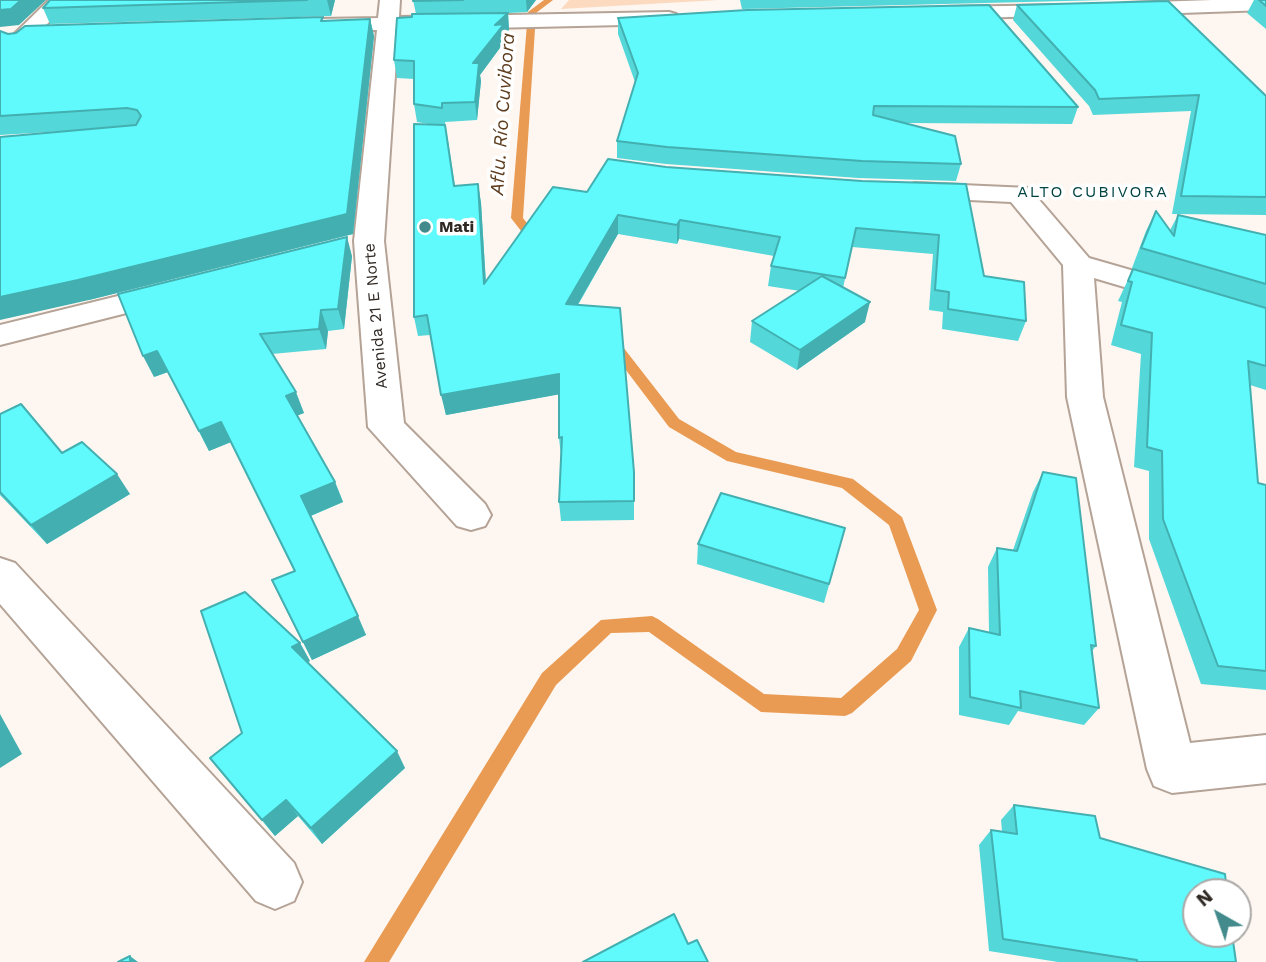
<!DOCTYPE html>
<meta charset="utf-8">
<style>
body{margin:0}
#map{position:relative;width:1266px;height:962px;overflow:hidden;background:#fef7f1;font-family:"Work Sans",sans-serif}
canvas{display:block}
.north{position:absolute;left:1182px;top:878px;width:70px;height:70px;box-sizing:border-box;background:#fff;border:2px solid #aba9a7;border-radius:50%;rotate:320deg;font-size:19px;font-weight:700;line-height:28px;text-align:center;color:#2e2722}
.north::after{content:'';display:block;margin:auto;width:24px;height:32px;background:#428a8b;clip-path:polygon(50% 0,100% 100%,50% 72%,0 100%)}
</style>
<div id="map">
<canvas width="1266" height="962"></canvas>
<div class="north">N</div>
</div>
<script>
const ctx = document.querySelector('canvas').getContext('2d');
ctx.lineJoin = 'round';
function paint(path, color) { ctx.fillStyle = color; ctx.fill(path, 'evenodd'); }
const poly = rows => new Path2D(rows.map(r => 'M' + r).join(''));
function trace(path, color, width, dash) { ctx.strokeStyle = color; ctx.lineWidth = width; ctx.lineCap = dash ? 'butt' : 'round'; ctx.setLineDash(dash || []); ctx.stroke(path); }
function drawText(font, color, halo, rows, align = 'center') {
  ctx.font = font + ' "Work Sans",sans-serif'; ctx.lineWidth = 7; ctx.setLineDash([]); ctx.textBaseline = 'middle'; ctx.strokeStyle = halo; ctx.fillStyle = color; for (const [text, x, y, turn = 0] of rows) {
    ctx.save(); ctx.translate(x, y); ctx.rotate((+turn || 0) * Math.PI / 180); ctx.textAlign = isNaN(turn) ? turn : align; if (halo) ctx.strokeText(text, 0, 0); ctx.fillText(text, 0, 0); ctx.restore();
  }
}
paint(poly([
 [569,0,805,0,719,0,561,9]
]), '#fbdac0');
paint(poly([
 [544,0,553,0,536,13,523,218,542,242,536,246,532,245,511,218,528,12,544,0],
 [611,337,616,338,679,419,736,452,853,479,902,517,937,610,911,661,852,713,845,716,761,712,649,632,611,633,556,685,389,962,364,962,542,673,601,620,652,616,658,619,764,694,841,698,897,649,919,610,889,525,842,488,727,461,669,427,604,341,611,337]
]), '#e99b53');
const minor = poly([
 [49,0,70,0,8,65,0,67,0,48,49,0],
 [380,0,400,0,399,17,669,12,676,14,679,18,676,22,669,24,398,30,384,241,404,423,485,504,491,515,485,526,471,530,457,526,368,427,354,241,377,30,320,31,313,29,310,25,313,21,320,19,378,18,380,0],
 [1212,0,1266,0,1266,10,1125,15,1118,13,1115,9,1118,5,1125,3,1212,0],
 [1068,5,1075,7,1078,11,1075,15,943,19,936,17,933,13,936,9,943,7,1068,5],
 [916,183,1029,188,1089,258,1266,309,1266,329,1094,278,1103,397,1190,743,1266,735,1266,783,1172,793,1154,786,1147,769,1067,397,1063,265,1011,202,906,197,902,191,906,185,916,183],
 [171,283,182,285,187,292,182,299,0,345,0,325,171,283],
 [0,558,15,563,294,863,302,882,294,901,275,909,256,901,0,604,0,558]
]);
trace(minor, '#b4a396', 4);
paint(minor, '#fff');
paint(poly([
 [50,0,335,0,331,16,50,24,43,8],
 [413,0,536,0,527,12,508,13,509,30,505,34,505,41,480,75,481,81,477,120,445,122,455,186,478,184,481,203,486,282,587,192,666,167,862,181,966,184,984,276,1026,321,1018,341,942,329,943,312,929,310,933,254,852,247,843,288,865,322,797,370,750,342,752,321,800,291,768,286,771,266,774,256,679,239,677,244,618,234,578,305,634,472,634,520,561,521,559,502,561,456,559,438,559,394,446,415,430,335,418,336,414,317,434,125,417,122,414,104,414,79,397,78,394,60,412,17,416,14],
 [740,0,1106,0,742,9],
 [1254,0,1266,0,1266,29,1247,13],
 [1017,5,1266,96,1266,215,1172,214,1191,111,1093,115,1089,106,1013,20],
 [618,18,1078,107,1072,124,905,123,961,164,956,181,858,178,666,164,617,158,617,141,635,82,618,34],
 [370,19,374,36,353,234,89,300,82,130,0,135,0,31,8,34],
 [1156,211,1170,230,1178,215,1266,235,1266,390,1250,385,1258,483,1266,485,1266,690,1201,684,1149,539,1149,471,1134,467,1141,354,1111,345,1122,302,1118,301,1133,269,1239,300,1132,268,1146,231],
 [352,256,344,329,328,331,326,349,272,354,304,413,297,415,335,482,343,502,311,516,366,635,312,660,303,642,294,571,231,442,209,451,168,372,154,377],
 [0,414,62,453,130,494,47,544,0,495],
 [1043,472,1096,646,1092,651,1099,708,1084,725,1018,711,1009,725,959,715,959,647,969,628,989,632,988,567,997,548,1013,550,1033,492],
 [845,528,824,603,697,564,698,544],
 [300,643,310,661,308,662,405,768,322,844,298,816,275,836,210,758,242,733],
 [1014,805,1100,838,1236,962,1058,962,989,951,979,845,991,830,1002,831,1001,820]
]), '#53d7d9');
paint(poly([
 [21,0,46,0,19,25,0,27,0,10],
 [327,0,335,0,331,16],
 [526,0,536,0,527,12],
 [508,13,509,30,505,34,505,41,480,75,481,81,477,120,475,102,473,63,495,25],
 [370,19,374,36,353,234,89,300,0,320,0,297],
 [478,184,481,203,487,303,484,284],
 [618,215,618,234,567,323,566,304],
 [680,220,679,239,677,244,677,225],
 [347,237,352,256,344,329,338,309],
 [870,302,865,322,797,370,800,350],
 [321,310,328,331,326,349,319,329],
 [157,351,168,372,154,377,143,356],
 [559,374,561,394,446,415,441,395],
 [296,392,304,413,294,417,286,396],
 [221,422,231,442,209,451,199,431],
 [117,474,130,494,47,544,31,525],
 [335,482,343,502,310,516,301,496],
 [358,616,366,635,312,660,303,642],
 [300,643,310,661,302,665,292,647],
 [0,714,22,754,0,768],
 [397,751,405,768,322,844,311,828],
 [286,800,298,816,275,836,262,820],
 [130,956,138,962,130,962]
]), '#43afb0');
const building = poly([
 [0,0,21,0,11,9,0,10,0,0],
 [50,0,307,0,43,8,50,0],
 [413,0,463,0,413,1,413,0],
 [1259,0,1266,0,1266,6,1259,0],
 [1168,1,1266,96,1266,197,1181,196,1199,95,1099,99,1095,90,1017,5,1168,1],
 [989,5,1078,107,874,106,873,115,955,136,961,164,862,161,667,147,617,141,638,73,618,18,747,10,989,5],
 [508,13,495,25,504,24,473,63,479,63,475,102,442,103,442,108,414,104,414,61,394,60,397,18,412,17,412,14,508,13],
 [323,17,321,21,370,19,347,214,78,280,0,297,0,137,136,125,141,116,137,110,127,108,0,116,0,31,8,34,16,33,25,26,323,17],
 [414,124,445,125,454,186,478,184,484,284,553,187,587,192,608,159,666,167,862,181,966,184,984,276,1024,282,1026,321,948,309,949,292,935,290,939,235,856,228,845,278,771,266,780,237,680,220,677,225,618,215,566,304,620,308,634,472,634,501,559,502,562,437,559,438,559,374,441,395,427,315,414,317,414,124],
 [1156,211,1174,236,1178,215,1266,235,1266,284,1141,248,1156,211],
 [347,237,338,309,321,310,319,329,260,334,296,392,286,396,335,482,301,496,358,616,303,642,272,580,295,571,221,422,199,431,157,351,143,356,118,294,347,237],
 [1133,269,1266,308,1266,366,1248,361,1258,483,1266,485,1266,671,1218,666,1163,519,1162,451,1147,447,1152,333,1121,325,1132,282,1128,281,1133,269],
 [822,276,870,302,800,350,752,321,822,276],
 [21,404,62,453,82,442,117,474,31,525,0,492,0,414,21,404],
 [1043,472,1076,478,1096,646,1091,645,1099,708,1020,691,1021,708,970,697,969,628,1000,635,997,548,1017,551,1043,472],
 [721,493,845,528,829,584,698,544,721,493],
 [245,592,300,643,292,647,397,751,311,828,286,800,262,820,210,758,242,733,201,611,245,592],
 [1014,805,1095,816,1100,838,1225,874,1227,892,1196,892,1196,934,1232,934,1236,962,1137,962,1137,960,1003,939,991,830,1017,834,1014,805],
 [674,914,688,944,697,940,708,962,583,962,674,914],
 [130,956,130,962,118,962,130,956]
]);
paint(building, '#60fafc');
trace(building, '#43afb0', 2);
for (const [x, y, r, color] of [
 [425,227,7,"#428a8b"]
]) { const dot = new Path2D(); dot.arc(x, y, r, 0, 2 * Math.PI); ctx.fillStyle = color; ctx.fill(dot); trace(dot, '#fff', 2.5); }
ctx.letterSpacing = '2px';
drawText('16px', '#004343', '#fff', [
 ["ALTO CUBIVORA",1093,192]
]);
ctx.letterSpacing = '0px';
drawText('bold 16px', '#2e2722', '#fff', [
 ["Mati",439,227]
], 'left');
drawText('16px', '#2e2722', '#fff', [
 ["Avenida 21 E Norte",376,316,-95]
]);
drawText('italic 19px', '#5e3d1f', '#fff', [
 ["Aflu. Río Cuvibora",503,114,-86]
]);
</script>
